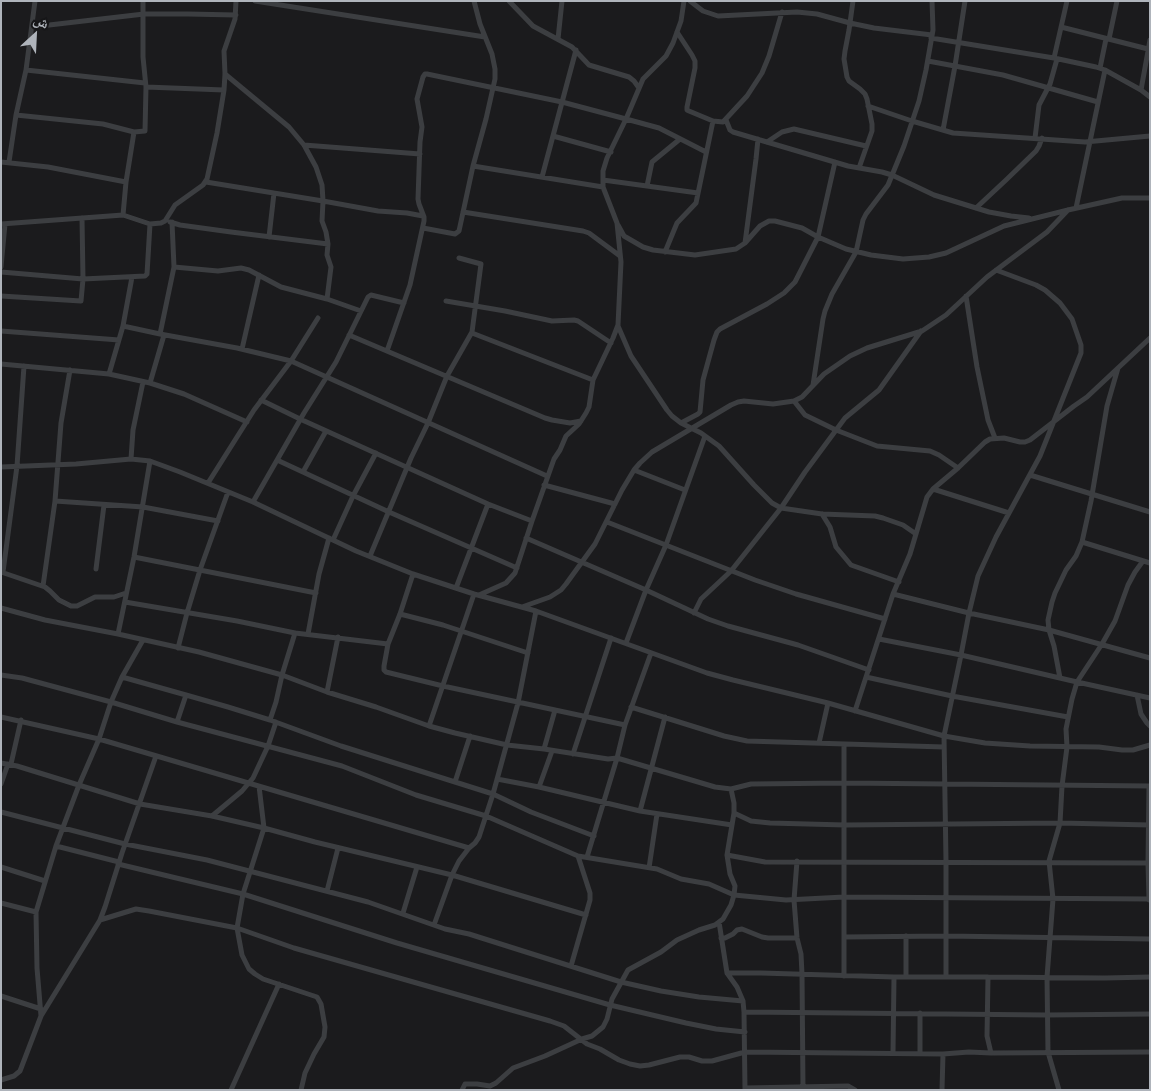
<!DOCTYPE html>
<meta charset="utf-8">
<style>
body{margin:0}
#map{position:relative;width:1151px;height:1091px;overflow:hidden;background:#1b1b1d;font-family:"Noto Sans","Noto Naskh Arabic",sans-serif}
canvas{display:block}
.frame{position:absolute;inset:0;border:2px solid #afb4bb;pointer-events:none}
.north{position:absolute;left:10px;top:10px;width:50px;height:50px;-webkit-text-stroke:4px #161618;paint-order:stroke;rotate:25deg;font-size:14px;font-weight:700;line-height:20px;text-align:center;color:#afb4bb}
.north::after{content:'';display:block;margin:auto;width:18px;height:22px;background:#afb4bb;clip-path:polygon(50% 0,100% 100%,50% 72%,0 100%)}
</style>
<div id="map">
<canvas width="1151" height="1091"></canvas>
<div class="frame"></div>
<div class="north">ش</div>
</div>
<script>
const ctx = document.querySelector('canvas').getContext('2d');
ctx.lineJoin = 'round';
const poly = rows => new Path2D(rows.map(r => 'M' + r).join(''));
function trace(path, color, width, dash) { ctx.strokeStyle = color; ctx.lineWidth = width; ctx.lineCap = dash ? 'butt' : 'round'; ctx.setLineDash(dash || []); ctx.stroke(path); }
trace(poly([
 [255,1,485,37],
 [509,1,533,26,572,47,589,65,629,77,634,81,639,88],
 [690,1,703,11,718,16,797,12,817,14,850,23,874,28,932,35],
 [853,1,849,30,845,51,844,59,847,77,849,81,860,89,865,94,867,99,872,124,872,131,859,168],
 [32,27,144,14,188,14,236,15],
 [1061,27,1148,49],
 [677,32,692,55,695,61,695,68,687,107,687,110,689,111,713,121,723,122,747,96,762,73,769,56,782,12],
 [931,38,1054,58,1096,67,1105,70,1141,90,1150,97],
 [558,39,562,1],
 [1109,39,1117,1],
 [1054,58,1067,1],
 [928,61,1003,75,1098,102],
 [1100,68,1106,39],
 [26,70,145,83],
 [225,74,289,127,304,145,316,167,322,185,323,201,322,221,326,232,328,244,327,255,331,267,327,299],
 [146,87,224,90],
 [1141,90,1150,40],
 [868,106,912,121,953,133,1085,142,1150,136],
 [16,115,103,124,134,132,145,131,146,87,143,57,143,1],
 [726,120,730,130,733,132,848,166,882,172,892,175,934,195,989,212,1011,216,1029,218],
 [943,130,955,66,965,1],
 [553,136,611,152],
 [1035,138,1039,105,1050,84,1057,59],
 [767,142,782,132,794,129,866,146],
 [304,145,420,154],
 [1,162,48,167,126,182],
 [9,162,16,115,26,70,35,1],
 [473,166,603,187],
 [542,177,576,50],
 [603,180,698,193],
 [206,182,323,201,378,211,407,213,423,216],
 [647,186,652,162,680,139],
 [976,208,1006,180,1036,151,1039,146,1042,138],
 [1076,208,1105,70],
 [463,212,583,231,589,233,620,256],
 [123,215,126,182,134,132],
 [170,222,180,225,231,232,328,244],
 [172,222,174,267,160,334,237,348,291,361,547,476],
 [1,224,123,215,150,224,161,223,165,221,175,205,203,185,207,179,217,133,224,90,225,74,224,51,235,19,236,1],
 [618,225,624,236,643,247,653,250,695,255,736,249,745,243,760,226,769,221,775,221,802,228,818,237,846,249,871,255,903,259,929,257,946,253,1004,226,1068,210,1122,198,1150,198],
 [423,228,455,234,459,231,473,166,486,119,495,79,495,69,492,54,480,24,474,1],
 [269,237,274,193],
 [745,243,756,159,758,139],
 [665,252,677,223,696,203,713,121],
 [1,267,5,224],
 [174,267,218,271,241,268,249,270,281,287,327,299,361,311],
 [1,272,83,279,145,276,147,274,150,224],
 [1,296,81,301,83,279,82,218],
 [966,296,977,367,988,420,995,438],
 [446,301,505,311,552,321,574,320,578,321,611,343],
 [123,326,160,334],
 [618,326,631,356,667,410,672,416,681,423,701,433,719,446,754,485,772,503,781,508,822,514,875,516,883,518,903,525,916,534],
 [1,331,119,340],
 [472,333,593,380],
 [349,335,545,418,552,420,570,423,581,421],
 [242,349,259,275],
 [387,351,410,285,424,221,424,217,419,204,418,199,420,142,422,127,417,99,423,77,425,74,427,74,562,102,626,119,659,128,706,152],
 [1,364,109,374,150,383,184,394,247,422],
 [109,374,123,326,132,277],
 [150,383,164,335],
 [813,385,823,319,825,311,832,294,856,252,863,220,866,214,888,185,904,146,919,101,926,70,933,30,932,1],
 [261,400,300,419,488,504,532,521],
 [794,401,805,415,836,430,877,446,930,451,939,455,958,468],
 [681,423,698,414,700,412,703,380,714,340,717,332,720,329,767,304,784,293,795,282,818,237,835,162],
 [131,459,133,430,143,382],
 [277,460,389,512,517,568],
 [1,467,76,464,131,459,150,461,180,472,253,502,356,551,413,574,474,594,536,611,707,673,733,680,828,703,944,736,985,743,1030,746,1099,747,1122,750,1133,750,1150,745],
 [634,470,685,490],
 [303,472,326,431],
 [1030,475,1150,512],
 [208,483,254,410,291,361,318,318],
 [544,485,615,504],
 [933,489,1009,513],
 [55,501,143,507,218,521],
 [253,502,304,413,336,362,368,297,371,295,404,303],
 [822,514,830,527,836,547,851,565,899,582],
 [607,522,755,580,796,594,885,619],
 [526,538,646,590,708,619,728,626,798,645,869,670],
 [333,540,353,496,376,453],
 [1082,542,1150,563],
 [370,556,411,458,428,423,447,376,472,332,481,264,459,258],
 [134,557,316,593],
 [96,569,104,505],
 [1,572,45,587,50,591,59,600,71,606,77,606,95,597,114,597,126,593],
 [3,572,17,466,24,366],
 [413,574,400,614,388,644,384,666,384,670,386,672,443,686,625,725],
 [43,586,55,501,61,423,70,370],
 [456,588,488,504],
 [893,594,969,613,1049,630,1150,658],
 [479,595,506,583,515,573,532,521,554,459,560,450,566,436,579,424,586,413,589,407,593,380,613,338,618,325,621,262,617,223,603,187,603,171,607,158,626,119,643,79,666,56,673,43,681,21,684,1],
 [125,602,237,621,295,633,388,644],
 [522,607,550,597,561,590,566,584,595,544,622,490,634,470,640,463,652,452,731,405,738,402,744,401,773,404,794,401,802,397,824,374,850,356,867,348,922,331,946,315,987,277,1047,232,1068,210],
 [1,608,45,620,118,634,199,652,282,675,327,692,376,707,429,726,455,733,507,745,544,749,608,759,617,758,715,787,731,789,751,784,844,783,1150,786],
 [694,613,701,599,731,571,781,508,805,472,845,418,879,390,921,331],
 [400,614,443,625,528,653],
 [118,634,134,557,150,461],
 [308,634,319,574,329,538],
 [879,639,961,655,1077,682,1150,698],
 [626,643,646,590,666,545,705,436],
 [178,648,187,613,200,570,228,492],
 [1,675,22,678,111,702,177,722,342,766,416,795,486,816,578,856,657,869,681,879,709,884,734,895,786,900,844,897,1150,899],
 [122,677,186,695,177,722],
 [866,677,952,696,1068,717],
 [1060,678,1054,646,1049,630,1048,620,1052,602,1055,593,1066,570,1076,556,1082,542,1091,501,1107,406,1118,368],
 [327,692,338,637],
 [186,695,228,707,270,720,341,746,493,794,531,812,594,836],
 [1137,695,1141,714,1147,723,1150,726],
 [631,707,724,736,747,741,944,747],
 [855,711,893,594,910,554,927,497,933,489,958,468,985,442,990,439,1004,438,1020,442,1025,442,1030,440,1074,406,1087,397,1150,338],
 [1,717,99,739,469,848],
 [270,720,276,702,282,675,295,633],
 [429,726,474,594],
 [819,743,828,703],
 [544,749,555,710],
 [573,754,611,638],
 [1,763,17,766,140,804,212,816,264,828,315,842,452,875,586,915],
 [11,764,21,720],
 [497,779,539,787,640,811,732,825],
 [455,782,470,736],
 [1,784,8,764],
 [539,787,552,751],
 [640,811,665,717],
 [1,812,125,844,207,860,368,902,445,929,469,934,621,982,661,991,699,997,743,1001],
 [734,813,751,821,770,823,845,825,1060,823,1150,825],
 [212,816,242,791,253,778,268,746,276,722],
 [56,846,119,862],
 [727,855,765,862,1150,863],
 [587,857,617,758,625,725,651,653],
 [797,861,794,900,797,938,801,954,802,974,803,1088],
 [118,864,243,894,397,943,610,1005,686,1023,716,1029,745,1032],
 [1,867,45,881],
 [649,868,657,814],
 [327,891,338,848],
 [1149,900,1148,863,1149,786],
 [1,903,36,912,56,846,79,785,99,739,111,702,122,677,143,640],
 [403,913,417,867],
 [100,920,105,907,122,853,156,756],
 [719,922,727,973,737,987,743,1001,744,1012,745,1090],
 [434,925,452,875,459,861,469,848,475,843,479,837,493,794,518,703,536,611],
 [844,937,946,936,1150,939],
 [721,938,725,938,733,934,737,930,742,929,762,937,768,938,797,938],
 [571,966,590,900,590,893,578,856],
 [727,973,761,973,894,977,988,977,1105,978,1150,977],
 [844,976,844,745],
 [906,977,906,936],
 [946,977,946,861,944,736,961,655,969,613,978,576,996,537,1040,456,1081,353,1081,345,1072,319,1060,303,1045,290,1036,285,996,270],
 [988,977,987,1036,991,1053],
 [1,996,41,1009],
 [744,1012,1047,1015,1150,1014],
 [41,1016,100,920,136,909,149,911,237,928,243,894,264,828,259,786],
 [893,1053,894,977],
 [920,1053,920,1013],
 [1,1080,14,1076,20,1071,41,1016,37,968,36,912],
 [745,1088,848,1086,855,1090],
 [231,1090,279,984],
 [301,1090,305,1073,314,1054,324,1037,325,1027,321,1004,317,997,263,979,255,974,249,969,242,955,237,928,294,948,550,1021,564,1026,587,1044,600,1049,619,1060,630,1064,640,1066,649,1065,680,1057,689,1057,702,1061,712,1061,745,1052,943,1054,969,1052,991,1053,1150,1052],
 [462,1090,465,1084,477,1084,490,1086,496,1083,513,1068,545,1056,582,1039,592,1036,603,1027,607,1019,612,999,628,970,661,952,677,940,699,930,715,925,723,919,731,905,734,895,735,886,730,874,727,855,734,813,734,803,731,789],
 [942,1090,943,1054],
 [1059,1090,1048,1052,1047,977,1053,899,1049,861,1060,823,1062,786,1067,747,1066,729,1072,699,1077,682,1102,644,1115,621,1128,585,1135,572,1143,561]
]), '#3c3e41', 5);
</script>
